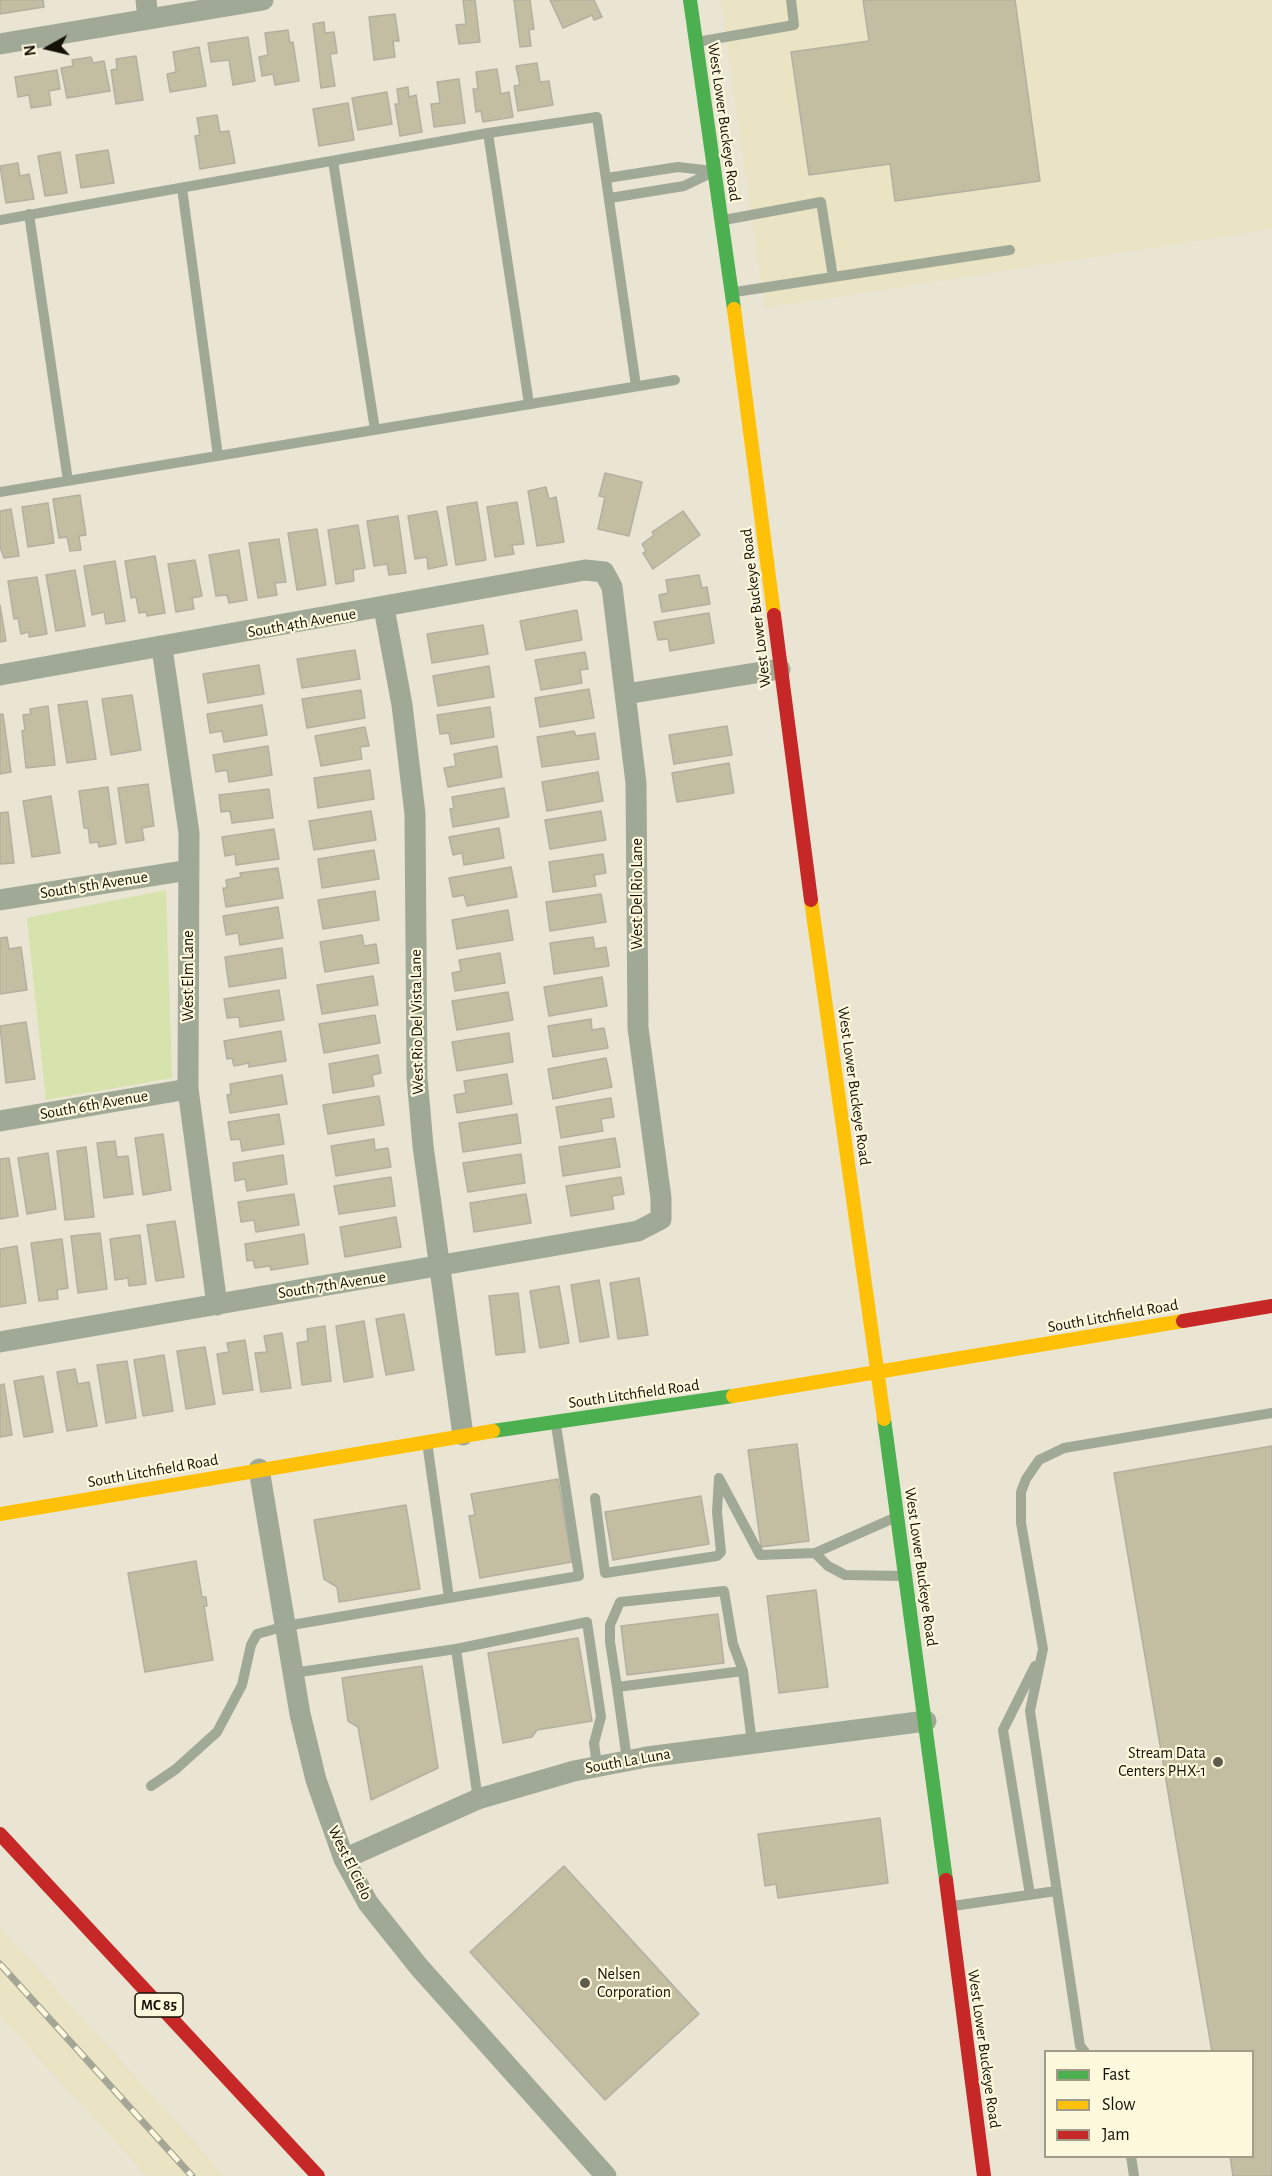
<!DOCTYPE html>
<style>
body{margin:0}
#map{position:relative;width:1272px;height:2176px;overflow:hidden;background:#e9e5d2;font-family:"Alegreya Sans",sans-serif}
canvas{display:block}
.legend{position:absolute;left:1044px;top:2050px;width:210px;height:108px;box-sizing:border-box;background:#fef8dd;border:2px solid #a09c87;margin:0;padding:8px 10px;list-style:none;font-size:18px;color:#141106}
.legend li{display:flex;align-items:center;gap:12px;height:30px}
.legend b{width:30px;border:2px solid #a09c87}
.north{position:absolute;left:18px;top:18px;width:60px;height:60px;-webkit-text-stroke:4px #fef8dd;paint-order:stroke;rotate:262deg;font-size:16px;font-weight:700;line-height:24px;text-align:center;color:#141106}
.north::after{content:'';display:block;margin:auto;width:21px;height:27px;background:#141106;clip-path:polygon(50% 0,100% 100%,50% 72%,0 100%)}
</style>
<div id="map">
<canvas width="1272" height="2176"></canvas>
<ul class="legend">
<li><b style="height:8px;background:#4caf50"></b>Fast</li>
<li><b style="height:8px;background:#ffc107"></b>Slow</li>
<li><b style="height:8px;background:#c62828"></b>Jam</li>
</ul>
<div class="north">N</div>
</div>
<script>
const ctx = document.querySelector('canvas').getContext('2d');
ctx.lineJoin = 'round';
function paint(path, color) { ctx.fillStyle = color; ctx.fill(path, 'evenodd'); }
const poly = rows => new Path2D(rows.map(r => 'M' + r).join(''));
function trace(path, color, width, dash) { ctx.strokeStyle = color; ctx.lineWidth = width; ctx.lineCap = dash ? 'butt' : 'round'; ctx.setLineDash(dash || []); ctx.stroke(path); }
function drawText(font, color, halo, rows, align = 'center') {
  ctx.font = font + ' "Alegreya Sans",sans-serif'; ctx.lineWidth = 4.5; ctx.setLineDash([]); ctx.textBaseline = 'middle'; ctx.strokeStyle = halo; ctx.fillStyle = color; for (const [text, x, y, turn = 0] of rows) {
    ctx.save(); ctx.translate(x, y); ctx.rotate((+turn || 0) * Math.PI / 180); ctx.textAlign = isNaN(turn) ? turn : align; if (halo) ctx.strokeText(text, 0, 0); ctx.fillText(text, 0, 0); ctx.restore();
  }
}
paint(poly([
 [721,0,1272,0,1272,229,765,308],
 [0,1927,225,2176,147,2176,0,2016]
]), '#eae3c4');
paint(poly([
 [166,890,172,1078,46,1100,27,918]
]), '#d6e3ad');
const building = poly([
 [0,0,43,0,44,7,0,14,0,0],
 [463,0,475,0,480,42,459,44,456,25,466,24,463,0],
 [514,0,530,0,534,29,529,30,531,46,520,47,514,0],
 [550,0,594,0,602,17,594,20,592,15,563,28,550,0],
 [863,0,1015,0,1040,181,895,201,890,164,809,175,791,52,869,41,863,0],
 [395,14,399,41,393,41,395,57,374,60,369,17,395,14],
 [324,22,325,33,334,32,337,53,330,54,335,86,321,88,313,24,324,22],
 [288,30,290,43,293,42,299,81,275,85,273,74,262,76,259,57,268,55,265,33,288,30],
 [248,37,255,81,233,85,229,60,211,62,208,43,248,37],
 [199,47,206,86,170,92,167,74,176,72,173,52,199,47],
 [136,56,143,100,116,104,111,70,117,69,116,59,136,56],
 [91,57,93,63,104,61,110,91,67,98,61,68,73,66,72,60,91,57],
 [537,63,540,82,549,81,553,105,518,111,514,86,520,85,516,66,537,63],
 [497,69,501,94,509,92,513,117,483,122,481,111,476,112,473,89,478,89,476,72,497,69],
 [57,70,60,89,49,91,51,105,31,108,29,95,18,97,15,77,57,70],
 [459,79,465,123,434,127,431,104,440,103,437,82,459,79],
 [408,87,409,97,416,95,422,132,400,136,395,104,399,104,397,89,408,87],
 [387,92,392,124,358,130,352,98,387,92],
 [348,103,354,140,319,146,313,109,348,103],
 [217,115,220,132,229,131,235,163,200,169,195,136,200,135,197,118,217,115],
 [108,150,114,183,81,188,76,155,108,150],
 [60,152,67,193,45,196,38,156,60,152],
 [18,163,20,176,29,174,34,199,6,203,0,166,18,163],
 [605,473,642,482,629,536,598,529,605,497,599,496,605,473],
 [546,487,549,499,556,497,564,542,537,546,528,491,546,487],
 [80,495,86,535,79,536,81,550,70,551,67,537,59,538,53,499,80,495],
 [477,502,486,560,456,565,447,507,477,502],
 [517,502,524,544,512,545,514,554,495,557,487,507,517,502],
 [48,503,54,543,28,547,22,507,48,503],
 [11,509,19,556,4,558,0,547,0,511,11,509],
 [437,511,447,565,428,569,427,557,415,559,408,516,437,511],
 [683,511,700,535,653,569,643,553,646,551,642,544,654,535,652,532,683,511],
 [398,516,406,573,389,575,387,564,374,566,367,521,398,516],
 [358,525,365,568,353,570,354,581,336,584,328,530,358,525],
 [317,529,326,585,297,590,288,533,317,529],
 [279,539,286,582,275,583,277,595,258,598,249,543,279,539],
 [239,550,247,600,229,603,227,595,216,596,209,555,239,550],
 [155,556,165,613,147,616,146,612,139,613,136,597,131,598,125,561,155,556],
 [195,560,202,596,192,598,194,609,176,612,168,564,195,560],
 [115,561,125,621,106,624,104,612,92,615,84,566,115,561],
 [75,570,85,626,56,631,46,575,75,570],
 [699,575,702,588,707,587,710,604,662,612,659,595,668,593,666,580,699,575],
 [37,577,47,634,29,637,29,632,21,634,18,618,14,619,8,581,37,577],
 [0,605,6,641,0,642,0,605],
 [577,610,582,640,526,650,520,621,577,610],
 [709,613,714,643,670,651,668,639,658,640,654,622,709,613],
 [483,625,488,654,432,663,427,634,483,625],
 [355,650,360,679,302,688,297,659,355,650],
 [585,652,588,669,580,670,582,683,541,690,535,660,585,652],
 [259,665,264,694,208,703,203,674,259,665],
 [489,666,494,697,438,706,433,676,489,666],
 [589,689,594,718,540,727,535,698,589,689],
 [361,690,365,718,307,728,302,699,361,690],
 [132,695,141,750,111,755,102,699,132,695],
 [87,701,96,759,67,763,58,705,87,701],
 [262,705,267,735,224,742,222,731,210,733,207,714,262,705],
 [48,706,55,765,26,768,22,731,25,730,23,715,31,714,30,709,48,706],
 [490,707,494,737,451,744,449,733,440,734,437,715,490,707],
 [0,714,3,714,11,772,0,774,0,714],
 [727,726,732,755,674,764,669,735,727,726],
 [365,727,369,746,360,747,362,759,321,766,315,736,365,727],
 [574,731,576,736,595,733,599,759,542,767,537,737,574,731],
 [268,746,272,775,229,782,227,770,216,772,213,755,268,746],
 [497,746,502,777,448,787,444,768,456,766,454,754,497,746],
 [729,763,734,793,677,802,672,773,729,763],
 [370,770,374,799,318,808,314,778,370,770],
 [598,772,603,801,547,811,542,782,598,772],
 [148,784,154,826,142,828,144,840,126,843,118,788,148,784],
 [108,787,116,844,99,847,98,842,90,843,88,828,84,828,79,791,108,787],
 [504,788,509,817,453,827,450,809,454,808,452,797,504,788],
 [269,789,273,818,232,823,230,811,221,812,219,795,269,789],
 [51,796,60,853,32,857,23,801,51,796],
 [371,811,376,840,314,850,309,821,371,811],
 [601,811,606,840,550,849,545,820,601,811],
 [8,812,14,863,0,864,0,813,8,812],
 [499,828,504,858,464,865,462,853,453,855,449,837,499,828],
 [274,829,279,859,236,865,235,854,225,856,222,837,274,829],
 [374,850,379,879,322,888,318,859,374,850],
 [603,854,606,873,594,875,596,886,553,892,549,862,603,854],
 [511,867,517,897,467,906,464,895,453,897,449,878,511,867],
 [278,868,283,898,226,907,223,888,227,888,226,880,241,877,240,873,278,868],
 [375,891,379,920,323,929,318,900,375,891],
 [601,894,606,922,550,931,546,902,601,894],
 [278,907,283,938,240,945,238,933,226,935,223,916,278,907],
 [508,910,513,940,457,949,452,920,508,910],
 [362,935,364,946,376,944,379,963,325,972,320,942,362,935],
 [7,937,9,949,21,947,27,990,0,994,0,938,7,937],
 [593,937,595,949,606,947,609,966,554,974,550,943,593,937],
 [282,948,286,978,229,987,225,957,282,948],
 [500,953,505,983,455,991,452,973,461,971,459,960,500,953],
 [373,976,378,1005,322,1014,317,985,373,976],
 [602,977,607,1006,549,1016,544,987,602,977],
 [279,990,284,1020,240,1027,239,1017,227,1018,224,999,279,990],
 [508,992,513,1020,457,1030,452,1001,508,992],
 [375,1015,380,1043,324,1053,319,1024,375,1015],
 [591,1019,592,1030,604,1028,608,1048,553,1057,548,1026,591,1019],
 [26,1022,35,1079,6,1083,0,1026,26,1022],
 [281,1031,286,1061,249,1067,249,1063,234,1066,232,1058,227,1059,224,1041,281,1031],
 [509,1033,513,1062,457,1071,452,1042,509,1033],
 [378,1055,381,1073,372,1075,374,1086,333,1093,329,1064,378,1055],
 [606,1058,612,1087,553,1099,548,1069,606,1058],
 [507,1074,512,1104,457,1113,454,1095,466,1093,464,1081,507,1074],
 [282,1075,287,1104,230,1113,227,1095,231,1094,230,1084,282,1075],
 [379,1096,384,1125,328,1134,323,1105,379,1096],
 [611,1098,614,1117,601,1119,603,1131,561,1138,556,1107,611,1098],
 [279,1114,284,1144,242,1151,240,1139,231,1140,228,1122,279,1114],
 [517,1114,521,1143,463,1152,459,1123,517,1114],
 [163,1134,171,1190,143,1195,135,1138,163,1134],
 [615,1138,620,1167,563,1176,559,1147,615,1138],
 [374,1139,375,1150,388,1148,391,1167,336,1176,331,1146,374,1139],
 [115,1141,117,1157,128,1156,133,1194,104,1198,97,1143,115,1141],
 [86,1147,94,1217,65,1220,57,1151,86,1147],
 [48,1153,56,1209,27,1214,18,1158,48,1153],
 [521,1154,525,1183,468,1192,463,1163,521,1154],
 [283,1155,287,1184,247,1191,245,1179,235,1181,233,1163,283,1155],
 [9,1158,18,1216,0,1219,0,1159,9,1158],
 [391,1177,395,1206,339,1214,334,1186,391,1177],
 [621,1177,624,1194,612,1196,614,1209,571,1216,566,1186,621,1177],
 [294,1194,299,1225,256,1232,254,1220,241,1222,238,1202,294,1194],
 [526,1194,531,1223,474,1232,470,1203,526,1194],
 [396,1217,401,1247,345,1257,340,1227,396,1217],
 [175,1221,184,1277,156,1281,147,1225,175,1221],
 [100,1233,107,1289,78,1293,71,1236,100,1233],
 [304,1234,308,1264,271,1270,270,1266,255,1268,253,1260,247,1261,245,1244,304,1234],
 [140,1235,146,1284,129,1286,128,1278,115,1280,110,1239,140,1235],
 [62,1239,68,1288,57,1290,58,1299,39,1301,31,1243,62,1239],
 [17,1246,26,1303,0,1307,0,1249,17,1246],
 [639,1278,648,1335,618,1339,610,1283,639,1278],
 [599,1280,609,1337,580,1342,571,1285,599,1280],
 [559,1286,569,1343,540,1348,530,1291,559,1286],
 [518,1293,525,1352,496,1355,489,1296,518,1293],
 [404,1314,414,1370,386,1375,376,1319,404,1314],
 [364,1321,373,1377,344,1382,336,1326,364,1321],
 [325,1326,331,1381,302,1385,297,1343,308,1341,307,1329,325,1326],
 [282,1333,291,1388,261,1392,255,1353,267,1352,264,1336,282,1333],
 [245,1340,253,1390,223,1394,217,1354,229,1352,227,1343,245,1340],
 [205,1347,215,1404,186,1409,177,1351,205,1347],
 [164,1355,173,1411,143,1416,134,1360,164,1355],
 [127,1361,136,1418,106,1423,97,1365,127,1361],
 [75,1369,78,1384,89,1382,97,1426,67,1431,57,1372,75,1369],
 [43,1376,53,1432,24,1437,14,1381,43,1376],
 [4,1384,12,1435,0,1437,0,1385,4,1384],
 [797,1444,809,1541,761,1547,748,1450,797,1444],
 [1272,1446,1272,2176,1233,2176,1230,2156,1252,2156,1252,2052,1212,2052,1114,1473,1272,1446],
 [558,1479,572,1562,480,1578,469,1516,475,1515,471,1494,558,1479],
 [701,1496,709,1544,613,1560,605,1512,701,1496],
 [406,1505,420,1589,339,1602,337,1587,324,1579,314,1520,406,1505],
 [196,1561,202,1597,206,1597,207,1606,204,1606,213,1660,145,1672,128,1573,196,1561],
 [816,1590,828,1687,779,1693,767,1596,816,1590],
 [718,1614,724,1663,627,1675,621,1626,718,1614],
 [578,1638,592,1721,537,1730,532,1737,503,1743,488,1653,578,1638],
 [422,1666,438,1768,371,1800,358,1727,348,1721,342,1678,422,1666],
 [880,1818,888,1883,778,1898,776,1884,765,1886,758,1834,880,1818],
 [564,1866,699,2014,605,2100,470,1952,564,1866]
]);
paint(building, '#c3bda1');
trace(building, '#b3b0a1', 1.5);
trace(poly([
 [697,42,794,25,791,0],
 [488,133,529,404],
 [333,161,375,430],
 [607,178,678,167,713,171],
 [182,188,218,456],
 [610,198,684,186,713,172],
 [29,214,68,481],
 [0,220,488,133,597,117,636,386],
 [724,220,821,202,833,277],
 [735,292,1010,250],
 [0,492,675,380],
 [719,1478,760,1555,815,1553,894,1518],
 [595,1498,605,1573,717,1556,721,1552,717,1512,719,1478],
 [815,1553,828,1566,845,1575,903,1576],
 [449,1598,579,1576,556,1425],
 [456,1649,587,1622,601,1717,594,1743,597,1766],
 [293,1673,456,1649,478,1799],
 [617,1687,610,1642,610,1625,620,1602,724,1591,733,1644,743,1671],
 [627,1760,617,1687,743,1671,752,1743],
 [151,1786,176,1769,217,1732,242,1685,251,1645,257,1634,286,1626,449,1598,427,1442],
 [1030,1895,1003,1730,1035,1666],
 [953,1906,1056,1891],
 [1085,2052,1080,2046,1030,1711,1043,1649,1021,1523,1021,1492,1026,1479,1039,1460,1064,1448,1272,1413],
 [1131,2156,1134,2176]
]), '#a0a996', 10);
trace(poly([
 [146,0,148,19],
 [0,44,263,0],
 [384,608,402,705,415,814,417,1077,423,1146,463,1435],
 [162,648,189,833,188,1089,217,1305],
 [0,675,585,570,604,572,612,587,636,783,638,1028,661,1198,661,1219,638,1231,0,1342],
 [626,694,780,669],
 [0,900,189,870],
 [0,1121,188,1089],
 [259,1469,300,1714,316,1780,344,1859,368,1903,419,1967,606,2176],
 [344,1859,478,1799,574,1771,647,1757,926,1721]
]), '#a0a996', 21);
trace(poly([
 [690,0,734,309],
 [884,1419,946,1880],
 [493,1431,733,1396]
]), '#4caf50', 14);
trace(poly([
 [734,309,774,615],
 [811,900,884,1419],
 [733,1396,1183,1321],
 [0,1514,493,1431]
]), '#ffc107', 14);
trace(poly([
 [774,615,811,900],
 [1183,1321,1272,1306],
 [0,1834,318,2176],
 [946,1880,984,2176]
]), '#c62828', 14);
const rail = poly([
 [0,1964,192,2176]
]);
trace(rail, '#a5a696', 7);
trace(rail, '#fef8dd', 4.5, [14]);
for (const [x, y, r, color] of [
 [1218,1762,6,"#5f5b4d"],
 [585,1983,6,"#5f5b4d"]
]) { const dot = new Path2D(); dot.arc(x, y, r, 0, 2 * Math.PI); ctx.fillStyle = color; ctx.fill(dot); trace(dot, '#fef8dd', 2); }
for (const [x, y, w] of [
 [159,2005,48]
]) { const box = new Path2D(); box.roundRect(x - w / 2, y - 12, w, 24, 4.5); ctx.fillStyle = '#fef8dd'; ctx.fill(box); trace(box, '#141106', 1.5); }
drawText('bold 15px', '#141106', null, [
 ["MC 85",159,2005]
]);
drawText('16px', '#141106', '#fef8dd', [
 ["West Lower Buckeye Road",724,122,82],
 ["West Lower Buckeye Road",756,608,-97],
 ["South 4th Avenue",302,623,-10],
 ["South 5th Avenue",94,885,-9],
 ["West Del Rio Lane",637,894,-90],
 ["West Elm Lane",188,976,-90],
 ["West Rio Del Vista Lane",417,1022,-91],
 ["West Lower Buckeye Road",854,1086,82],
 ["South 6th Avenue",94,1105,-10],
 ["South 7th Avenue",332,1285,-9],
 ["South Litchfield Road",1113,1316,-10],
 ["South Litchfield Road",634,1394,-8],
 ["South Litchfield Road",153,1471,-10],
 ["West Lower Buckeye Road",921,1567,82],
 ["South La Luna",628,1761,-10],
 ["West El Cielo",350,1863,64],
 ["West Lower Buckeye Road",984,2049,82]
]);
drawText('16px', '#141106', '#fef8dd', [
 ["Stream Data",1206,1753],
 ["Centers PHX-1",1206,1771],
 ["Nelsen",597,1974,"left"],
 ["Corporation",597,1992,"left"]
], 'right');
</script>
